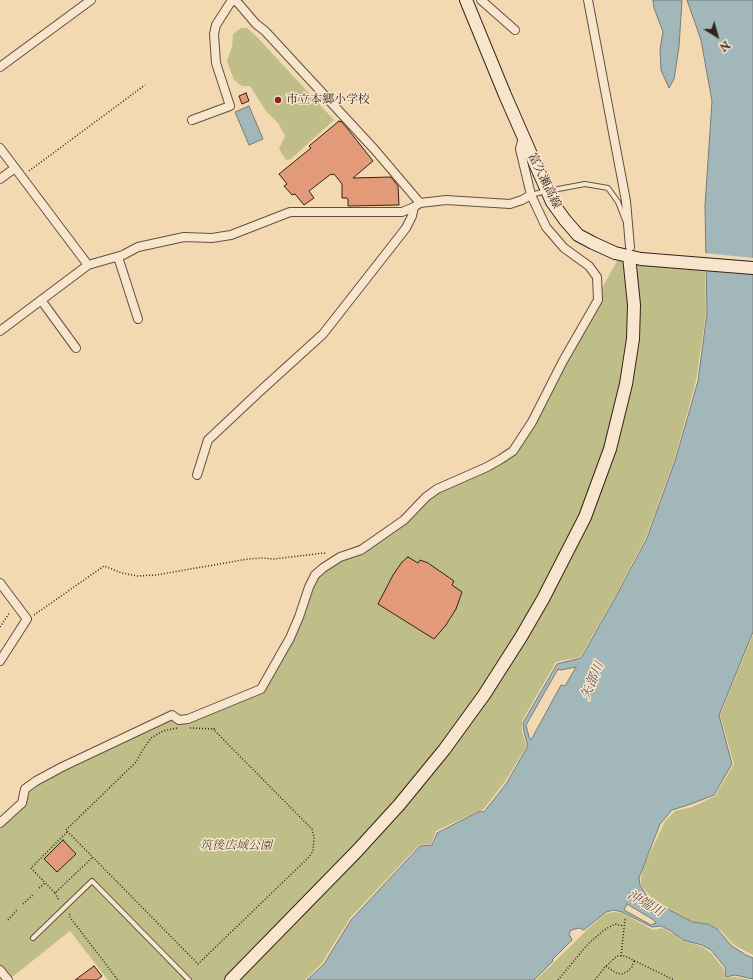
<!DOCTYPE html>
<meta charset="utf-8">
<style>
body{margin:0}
#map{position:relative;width:753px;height:980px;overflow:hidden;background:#f3d9b2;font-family:"IM FELL Great Primer",serif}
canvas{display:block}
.north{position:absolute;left:697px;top:16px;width:40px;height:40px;-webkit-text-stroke:3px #f7e6cd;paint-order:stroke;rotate:143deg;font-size:11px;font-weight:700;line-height:16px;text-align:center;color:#342318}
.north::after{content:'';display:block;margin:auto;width:14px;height:18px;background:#342318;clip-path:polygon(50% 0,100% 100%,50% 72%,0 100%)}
</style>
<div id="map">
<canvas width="753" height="980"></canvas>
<div class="north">N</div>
</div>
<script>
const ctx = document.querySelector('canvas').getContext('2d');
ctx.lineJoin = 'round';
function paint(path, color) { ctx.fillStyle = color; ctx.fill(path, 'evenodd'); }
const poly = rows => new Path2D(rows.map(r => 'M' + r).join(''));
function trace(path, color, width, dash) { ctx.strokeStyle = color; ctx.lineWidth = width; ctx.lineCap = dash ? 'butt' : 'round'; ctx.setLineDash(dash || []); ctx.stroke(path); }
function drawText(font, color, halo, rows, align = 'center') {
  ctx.font = font + ' "IM FELL Great Primer","Noto Serif JP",serif'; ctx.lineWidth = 3; ctx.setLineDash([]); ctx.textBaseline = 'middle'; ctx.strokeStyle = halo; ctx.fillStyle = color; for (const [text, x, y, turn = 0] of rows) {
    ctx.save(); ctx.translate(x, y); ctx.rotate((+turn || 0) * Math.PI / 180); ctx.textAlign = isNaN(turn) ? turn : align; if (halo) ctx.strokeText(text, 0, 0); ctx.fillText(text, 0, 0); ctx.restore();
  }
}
paint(poly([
 [241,28,247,28,257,37,334,120,291,159,286,160,279,149,285,136,278,123,266,111,250,86,242,86,234,80,227,61,232,47,233,34],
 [617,261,705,271,706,313,696,381,674,461,646,537,613,600,580,657,556,662,522,721,522,732,527,746,504,783,483,810,481,810,436,831,431,844,419,845,350,918,322,963,305,980,108,980,70,931,11,978,0,965,0,828,25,803,27,793,30,789,63,769,169,719,182,723,257,693,307,601,320,573,337,561,351,548,365,542,399,519,430,489,495,461,514,445,542,397],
 [753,635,753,955,734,945,721,931,713,926,707,923,694,922,653,900,641,885,641,879,643,868,665,821,675,811,692,807,715,796,734,764,720,715],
 [613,912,622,913,653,930,662,928,676,935,681,940,703,947,712,954,723,968,726,978,735,977,751,980,536,980,590,927,605,914]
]), '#c0be88');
const water = poly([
 [653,0,682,0,679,47,674,79,669,88,661,70,660,49,663,32,654,8,653,0],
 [687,0,753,0,753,632,719,715,732,764,714,795,691,804,672,810,660,824,639,878,640,885,645,893,652,901,693,922,708,924,717,929,732,946,746,955,753,958,753,979,735,975,726,977,725,967,711,950,702,945,683,940,671,931,661,926,652,927,622,912,614,910,606,912,584,930,579,928,571,930,569,934,572,940,552,960,553,961,534,980,307,980,324,964,351,920,420,846,432,845,437,833,480,811,484,812,506,784,528,746,524,732,523,723,557,664,581,658,614,600,647,538,675,461,698,381,707,313,705,206,712,101,701,40,687,0],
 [576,667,565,686,561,685,531,740,529,737,526,725,558,669,561,670,576,667],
 [627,904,654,920,656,923,651,925,624,910,627,904],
 [249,106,263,139,249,145,235,112,249,106]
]);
paint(water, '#a2b7b9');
trace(water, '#767c79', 1);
paint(poly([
 [704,253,753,258,753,261,704,257]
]), '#f3d9b2');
const building = poly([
 [246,93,249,101,242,104,239,96,246,93],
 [339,121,340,122,341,121,347,128,373,161,353,178,391,177,398,186,399,205,348,206,348,200,347,198,342,198,342,184,334,174,332,175,331,174,309,191,314,198,304,205,295,194,292,195,284,186,287,184,279,174,311,148,309,146,339,121],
 [408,557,418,563,420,560,428,563,454,581,452,585,462,592,456,609,446,625,434,639,378,604,393,575,402,562,408,557],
 [63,840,76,854,57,872,44,859,63,840],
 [94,966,102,976,97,980,75,980,94,966]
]);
paint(building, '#e29a78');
trace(building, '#342318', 1);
const lane = poly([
 [558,189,585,184,608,188,618,202,625,220],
 [531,195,542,192],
 [33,938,92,881,189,980]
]);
const street = poly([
 [234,0,239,4,256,24,265,31,375,150,420,203],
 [481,0,515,30],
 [588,0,626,201,630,247],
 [0,67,91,0],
 [192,120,230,106,216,63,214,34,216,25,232,0],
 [0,148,88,265],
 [0,179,15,168],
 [118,257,138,319],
 [41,300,76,348],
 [0,331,88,265,123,255,138,247,184,237,212,238,231,235,290,212,402,212,414,207,420,203,446,200,510,204,522,200,531,195],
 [197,475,208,440,258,393,323,334,406,228,412,216,414,207],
 [0,583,27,619,0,661],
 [0,823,22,803,25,789,36,781,62,767,172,715,179,720,188,719,261,689,290,638,299,617,309,587,315,575,323,568,340,557,361,550,404,520,426,497,437,489,487,467,501,459,513,451,532,422,563,361,598,300,597,277,589,266,564,248,546,227,531,195,520,149,523,137],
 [0,970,8,980]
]);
const secondary = poly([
 [466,0,505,95,552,202,565,220,578,235,593,243,615,253,641,259,753,268],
 [231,980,357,851,399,805,444,750,484,695,521,637,543,599,585,517,610,449,626,384,633,339,634,305,629,256]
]);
trace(lane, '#64503e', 6);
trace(street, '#64503e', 10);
trace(secondary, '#342318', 14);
trace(poly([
 [29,171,145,85],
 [34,615,104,566,122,573,137,576,156,575,248,559,262,558,274,559,324,553,327,554],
 [0,627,10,612],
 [177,728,163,731,151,738,142,751,136,762,66,830,198,964,309,857,313,851,314,837,312,829,213,729],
 [190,728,217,729],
 [67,832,31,868,55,893,93,857],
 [39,888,45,883],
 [55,893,59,900],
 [23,904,34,894],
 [70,914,69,916,118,980],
 [8,920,17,910],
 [621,956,625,919],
 [606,966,616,973,622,974,628,971,632,967,634,961],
 [558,980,588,944,604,930,615,924,624,926],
 [595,980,605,967,617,956,625,956,674,980]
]), '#342318', 1.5, [1, 2]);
trace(lane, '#f7e6cd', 4);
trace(street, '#f7e6cd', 8);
trace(secondary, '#f7e6cd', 12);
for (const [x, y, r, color] of [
 [278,100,4,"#8f2418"]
]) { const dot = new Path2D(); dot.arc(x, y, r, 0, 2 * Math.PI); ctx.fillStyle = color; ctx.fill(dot); trace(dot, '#f7e6cd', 1.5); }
drawText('12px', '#342318', '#f7e6cd', [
 ["市立本郷小学校",286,100]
], 'left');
drawText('12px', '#342318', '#f7e6cd', [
 ["富久瀬高線",544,181,64]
]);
drawText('italic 12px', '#574a34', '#f7e6cd', [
 ["筑後広域公園",236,846]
]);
drawText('italic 13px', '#554f48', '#f7e6cd', [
 ["矢部川",593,681,-67],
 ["沖端川",645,904,30]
]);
</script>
